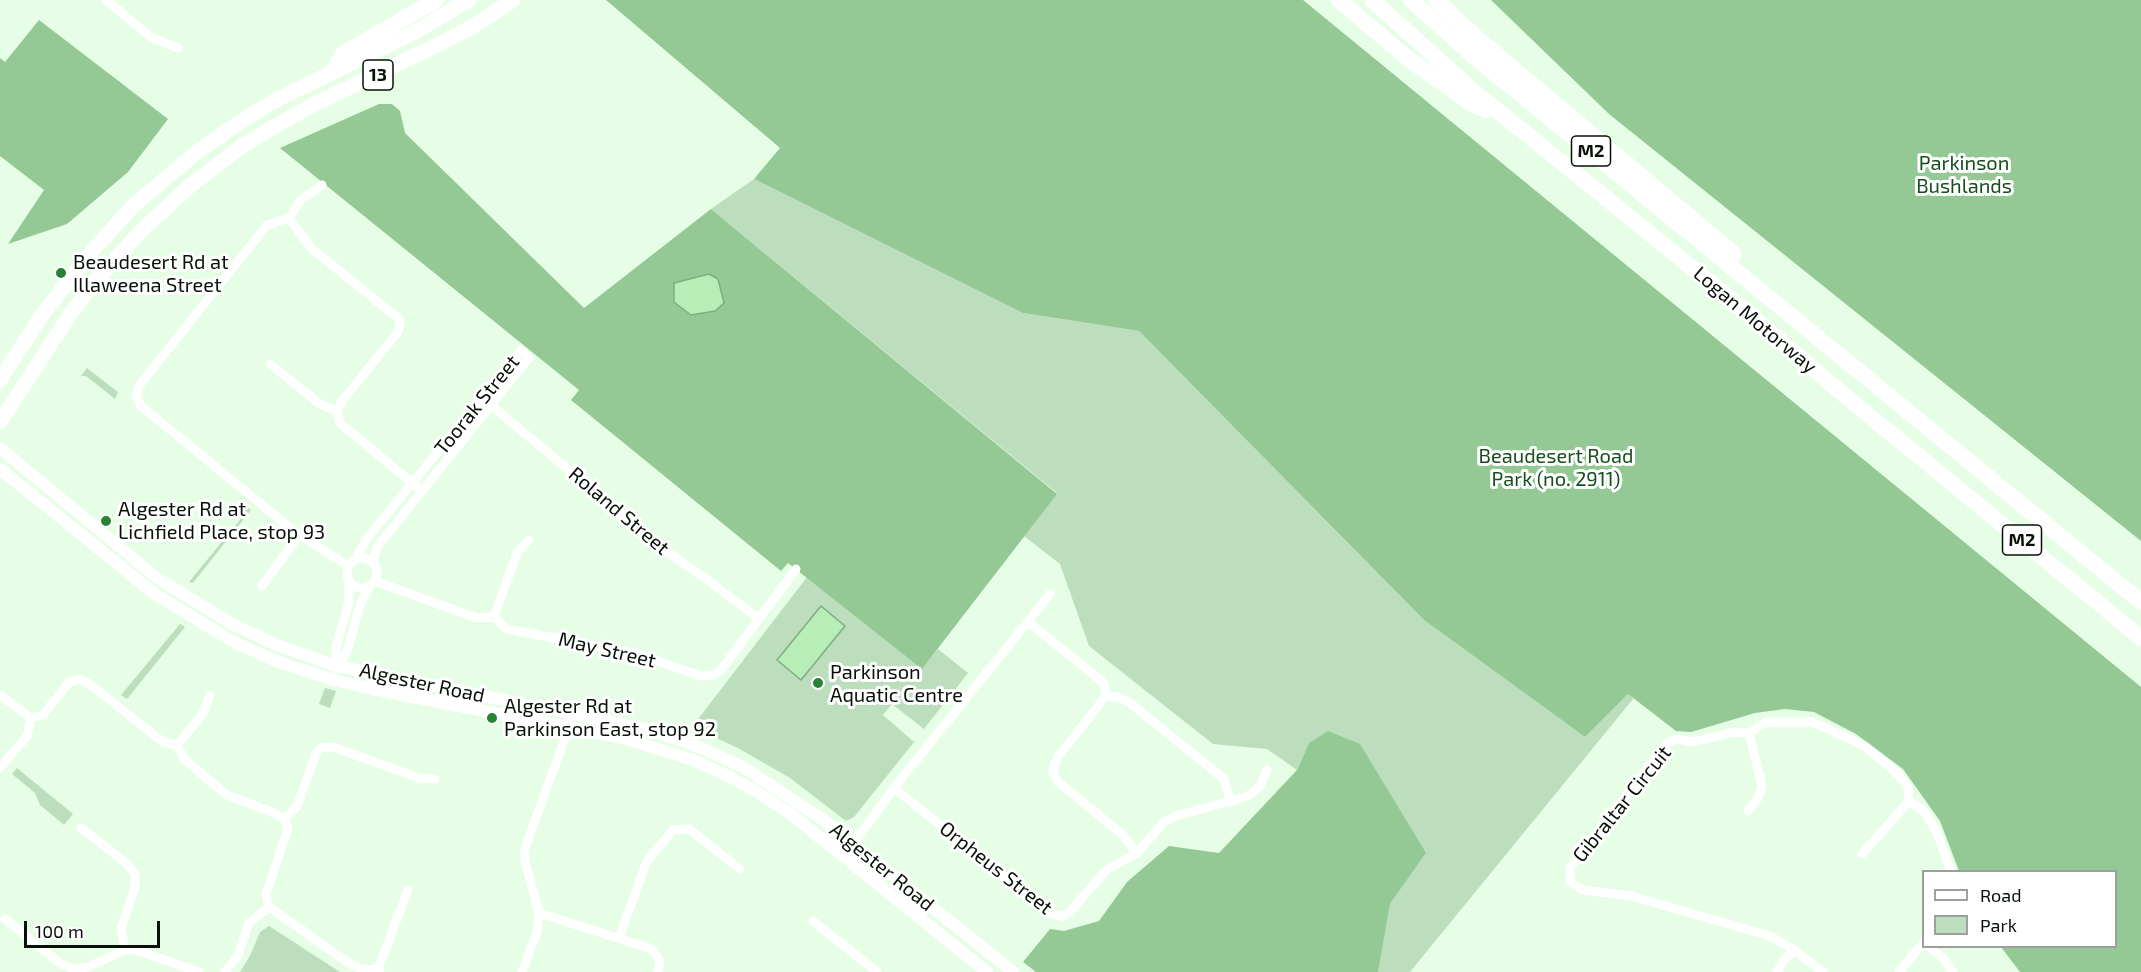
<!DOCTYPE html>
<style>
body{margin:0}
#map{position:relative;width:2141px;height:972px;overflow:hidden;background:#e5fee5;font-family:"Exo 2",sans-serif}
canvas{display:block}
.legend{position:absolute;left:1922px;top:870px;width:195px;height:78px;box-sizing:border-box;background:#fff;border:2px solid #9c9f9c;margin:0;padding:8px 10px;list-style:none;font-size:18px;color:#081008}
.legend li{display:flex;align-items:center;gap:12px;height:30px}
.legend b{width:30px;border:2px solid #9c9f9c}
.scale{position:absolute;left:24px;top:921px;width:136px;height:27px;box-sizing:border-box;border:3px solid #081008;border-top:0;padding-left:8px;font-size:18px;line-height:21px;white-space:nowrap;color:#081008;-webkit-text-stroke:4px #fff;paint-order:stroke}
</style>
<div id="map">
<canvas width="2141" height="972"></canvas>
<ul class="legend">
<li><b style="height:8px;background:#fff"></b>Road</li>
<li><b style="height:16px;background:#bddebd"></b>Park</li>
</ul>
<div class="scale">100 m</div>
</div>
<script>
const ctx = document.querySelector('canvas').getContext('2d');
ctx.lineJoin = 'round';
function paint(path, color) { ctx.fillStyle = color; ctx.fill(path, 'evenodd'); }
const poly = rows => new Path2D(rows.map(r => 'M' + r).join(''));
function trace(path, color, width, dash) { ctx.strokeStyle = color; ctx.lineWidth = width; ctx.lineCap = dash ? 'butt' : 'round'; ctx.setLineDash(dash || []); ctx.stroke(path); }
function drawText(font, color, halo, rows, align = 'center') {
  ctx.font = font + ' "Exo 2",sans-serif'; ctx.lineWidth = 6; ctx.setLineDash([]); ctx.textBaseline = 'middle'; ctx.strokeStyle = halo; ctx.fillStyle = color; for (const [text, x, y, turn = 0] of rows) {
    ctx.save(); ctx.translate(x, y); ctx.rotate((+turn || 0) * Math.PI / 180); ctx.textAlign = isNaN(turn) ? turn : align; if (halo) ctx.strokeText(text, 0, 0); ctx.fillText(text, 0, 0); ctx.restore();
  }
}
paint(poly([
 [754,179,1023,313,1139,331,1424,620,1585,737,1629,693,1633,699,1410,972,1378,972,1380,953,1390,904,1426,853,1309,743,1297,770,1267,749,1213,744,1089,646,1060,564,1024,536,1057,493,711,209],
 [87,368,118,392,115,399,86,376,81,376],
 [246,504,251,510,193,583,189,582,243,516,239,513],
 [807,577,922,668,938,649,968,673,924,729,892,704,883,715,914,742,854,817,846,821,790,778,738,748,692,727],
 [180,624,185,627,127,699,121,695],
 [325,688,336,691,330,708,319,704],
 [17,768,73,814,64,825,40,805,35,793,12,774],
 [269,926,340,972,240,972,250,956,260,932]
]), '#bddebd');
paint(poly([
 [606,0,1303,0,2141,687,2141,972,2020,972,2001,947,2116,946,2116,872,1959,871,1940,821,1903,769,1856,734,1814,712,1785,709,1755,713,1691,732,1676,731,1628,694,1585,737,1424,620,1139,331,1023,313,754,179,780,148],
 [1491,0,2141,0,2141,541,1609,114],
 [39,20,168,119,128,172,67,224,8,244,44,190,0,156,0,58,5,62],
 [379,104,392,104,400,111,405,133,584,308,711,209,1057,494,922,669,788,563,781,571,571,400,579,390,280,148],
 [1328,731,1360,744,1426,853,1390,904,1378,972,1036,972,1023,962,1050,929,1064,931,1099,921,1127,882,1169,846,1219,853,1297,770,1309,743]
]), '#94c995');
const water = poly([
 [709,274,718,279,724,303,715,311,691,315,674,302,674,283,709,274],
 [821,606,845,626,801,680,777,660,821,606]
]);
paint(water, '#b7eeb8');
trace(water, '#82ab83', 1.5);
trace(poly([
 [106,0,152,38,178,48],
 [322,185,301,200,289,218,312,249,399,319,400,325,398,332,342,401,337,411,340,423,417,487],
 [289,218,267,225,139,386,136,396,141,406,294,531,348,566],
 [270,364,320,404,337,411],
 [487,402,669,553,709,581,759,619],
 '347 573a15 15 0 1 1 30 0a15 15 0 1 1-30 0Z',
 [355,559,369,536,521,350,529,358,377,547,373,563],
 [375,581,476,618,494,617,507,629,638,654,700,676,714,675,722,669,796,569],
 [262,586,299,535],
 [494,617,517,553,529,540],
 [1028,622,1104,683,1106,696],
 [337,666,347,652,360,605,370,586],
 [336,669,336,647,349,602,349,582],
 [0,695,31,718],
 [1106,696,1058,757,1054,765,1053,774,1058,782,1122,834,1137,853],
 [1106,696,1118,697,1129,702,1224,779,1231,802],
 [31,718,43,715,68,683,79,679,88,683,163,742,177,745,185,760,227,795,274,813,284,819,288,829,266,895,269,907,350,964,363,970,378,969,380,972],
 [177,745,202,715,210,695],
 [0,768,27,736,31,718],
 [894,788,1048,912,1062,917,1070,912,1106,870,1137,853,1164,822,1176,816,1248,796,1260,786,1267,770],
 [1748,811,1758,798,1762,786,1749,733],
 [284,819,297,806,316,754,321,748,333,747,419,778,435,779],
 [81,828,126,863,135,874,135,888,121,928,125,950],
 [854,843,894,788,1050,594],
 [1862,854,1909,801],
 [539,913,652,949,660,961,658,972],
 [5,919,61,964,73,969,88,967,125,950,136,950,199,972],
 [813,921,877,972],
 [619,938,647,861,673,830,689,829,740,869],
 [1928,946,1942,957,1953,972],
 [378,969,408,890],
 [225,972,238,955,249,923,269,907],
 [522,972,537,932,539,913,525,861,525,848,565,738,570,713],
 [1777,972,1784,960,1794,950],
 [1823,972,1794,950,1770,936,1631,896,1583,890,1570,882,1570,868,1667,743,1677,739,1693,742,1734,732,1749,733,1766,722,1810,722,1822,726,1866,747,1899,775,1908,787,1909,801,1925,812,1937,833,1951,872],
 [1899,972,1924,942]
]), '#fff', 9);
trace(poly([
 [0,448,157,578,232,624,274,644,337,666,646,729,692,744,743,767,825,821,1013,972],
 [0,469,155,594,232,641,276,661,334,680,372,689,623,738,693,760,724,774,754,790,792,815,987,972]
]), '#fff', 12);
trace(poly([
 [0,380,42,315,92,251,134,205,197,152,243,120,278,99,413,33,469,0],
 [0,422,71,313,94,283,141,231,191,185,241,147,267,131,313,105,439,44,474,26,513,0]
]), '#fff', 15);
trace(poly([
 [1339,0,1406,57,1470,103,1486,110],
 [1372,0,1472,90,1742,308,1844,395,2141,638],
 [1411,0,1470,53,2141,602],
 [1436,0,1476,37,1734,254],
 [333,71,343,54,436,0]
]), '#fff', 16);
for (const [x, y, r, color] of [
 [61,273,6,"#288334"],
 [106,521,6,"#288334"],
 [818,683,6,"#288334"],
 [492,718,6,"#288334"]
]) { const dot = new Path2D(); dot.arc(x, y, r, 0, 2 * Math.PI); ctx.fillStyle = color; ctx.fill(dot); trace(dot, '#fff', 2); }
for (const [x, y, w] of [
 [378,75,30],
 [1591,151,39],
 [2022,540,39]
]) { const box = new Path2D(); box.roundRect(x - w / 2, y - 15, w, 30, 4.5); ctx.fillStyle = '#fff'; ctx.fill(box); trace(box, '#081008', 1.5); }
drawText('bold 18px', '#081008', null, [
 ["13",378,75],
 ["M2",1591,151],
 ["M2",2022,540]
]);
drawText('20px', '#174e1e', '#fff', [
 ["Parkinson",1964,163],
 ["Bushlands",1964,186],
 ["Beaudesert Road",1556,456],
 ["Park (no. 2911)",1556,479]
]);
drawText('20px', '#081008', '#fff', [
 ["Beaudesert Rd at",73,262],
 ["Illaweena Street",73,285],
 ["Algester Rd at",118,509],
 ["Lichfield Place, stop 93",118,532],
 ["Parkinson",830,672],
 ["Aquatic Centre",830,695],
 ["Algester Rd at",504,706],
 ["Parkinson East, stop 92",504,729]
], 'left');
drawText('20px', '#081008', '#fff', [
 ["Logan Motorway",1755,320,40],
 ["Toorak Street",477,405,-51],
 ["Roland Street",619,511,40],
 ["May Street",607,650,13],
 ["Algester Road",422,683,12],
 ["Gibraltar Circuit",1622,804,-51],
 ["Algester Road",882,867,39],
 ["Orpheus Street",996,868,38]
]);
</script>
